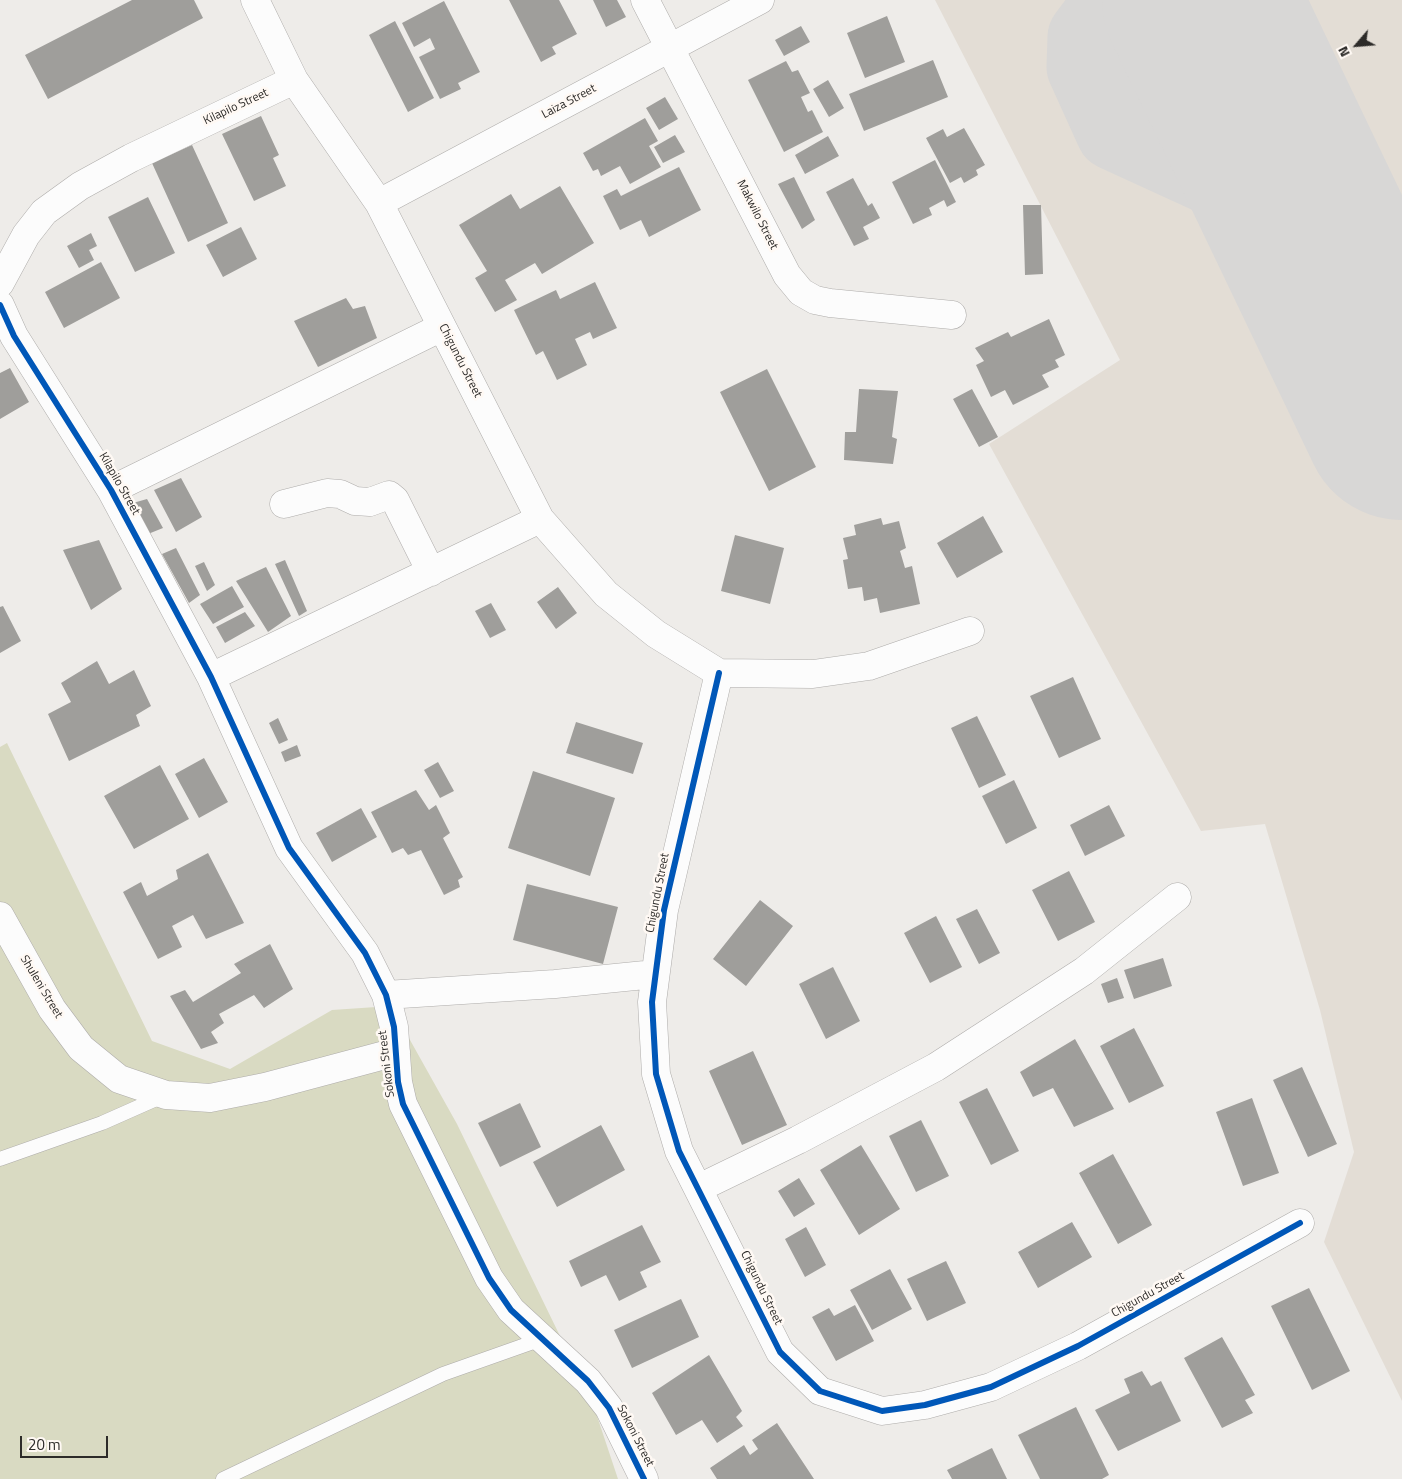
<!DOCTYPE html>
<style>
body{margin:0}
#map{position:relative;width:1402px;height:1479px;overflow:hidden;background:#eeece9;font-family:"Titillium Web",sans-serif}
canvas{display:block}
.north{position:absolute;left:1332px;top:20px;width:50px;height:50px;-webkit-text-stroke:4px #fff9f4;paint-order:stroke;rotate:243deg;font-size:14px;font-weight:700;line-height:20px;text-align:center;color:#2d2b29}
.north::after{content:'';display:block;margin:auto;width:18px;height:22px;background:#2d2b29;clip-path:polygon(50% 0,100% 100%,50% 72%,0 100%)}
.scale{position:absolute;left:20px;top:1436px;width:88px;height:22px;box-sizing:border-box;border:2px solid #2d2b29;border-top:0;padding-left:6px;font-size:15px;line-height:18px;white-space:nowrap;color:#2d2b29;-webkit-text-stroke:4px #fff9f4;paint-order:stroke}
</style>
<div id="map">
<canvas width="1402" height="1479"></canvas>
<div class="north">N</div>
<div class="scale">20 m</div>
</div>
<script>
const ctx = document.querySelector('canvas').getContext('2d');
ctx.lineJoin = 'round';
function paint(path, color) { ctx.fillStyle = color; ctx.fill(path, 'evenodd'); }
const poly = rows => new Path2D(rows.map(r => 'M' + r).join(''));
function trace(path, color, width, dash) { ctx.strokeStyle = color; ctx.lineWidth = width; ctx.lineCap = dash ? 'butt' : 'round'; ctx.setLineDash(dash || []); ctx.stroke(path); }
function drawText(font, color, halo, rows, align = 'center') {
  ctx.font = font + ' "Titillium Web",sans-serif'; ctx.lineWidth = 5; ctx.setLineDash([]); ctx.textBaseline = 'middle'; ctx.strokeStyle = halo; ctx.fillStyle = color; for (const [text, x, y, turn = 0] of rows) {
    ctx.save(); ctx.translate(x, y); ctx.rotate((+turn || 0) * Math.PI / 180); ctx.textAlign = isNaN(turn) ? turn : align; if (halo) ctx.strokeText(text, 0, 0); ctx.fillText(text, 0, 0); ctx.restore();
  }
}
paint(poly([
 [935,0,1402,0,1402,1401,1324,1242,1354,1152,1320,1010,1265,824,1201,831,989,444,1120,360]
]), '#e3ddd5');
paint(poly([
 [7,743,152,1041,230,1069,332,1010,391,1006,457,1124,593,1404,618,1479,0,1479,0,747]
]), '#d9dac2');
trace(poly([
 [1115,0,1087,37,1086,67,1115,131,1305,218]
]), '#d8d7d6', 79);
trace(poly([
 [1200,0,1402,422]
]), '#d8d7d6', 196);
paint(poly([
 [132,0,194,0,203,18,48,99,25,55],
 [509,0,559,0,577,34,552,47,556,54,541,62],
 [593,0,617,0,626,17,606,27],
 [444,1,480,72,458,83,461,89,440,99,419,57,435,49,430,38,414,47,402,23],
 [887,16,905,62,865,78,847,33],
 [395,21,434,98,408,112,369,35],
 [801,26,810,42,784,56,775,40],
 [933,60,948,97,864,131,849,94],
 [786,61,792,72,798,70,810,93,801,97,808,112,812,110,823,132,784,152,748,80],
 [828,80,844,108,829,117,813,89],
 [665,97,678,119,659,130,646,108],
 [261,116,279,155,273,158,286,186,254,201,222,134],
 [645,118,658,141,649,146,661,167,630,184,620,166,601,176,598,169,593,171,583,153],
 [964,128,985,165,976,170,978,175,964,183,961,177,950,183,926,138,943,129,947,137],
 [675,135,685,152,663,163,654,147],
 [828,136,839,156,805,174,795,155],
 [192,145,228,223,188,242,152,163],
 [935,160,956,202,947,207,944,200,929,208,932,215,913,224,892,182],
 [679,167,701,210,649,237,641,220,620,230,603,196,617,189,621,196],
 [794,177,815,220,802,229,778,184],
 [853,178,868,206,872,203,880,218,863,227,869,239,854,246,826,192],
 [560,186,594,243,542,274,535,263,505,280,517,300,495,312,475,278,487,271,459,225,511,194,520,209],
 [148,197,175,253,135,272,108,217],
 [1023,205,1041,205,1043,274,1025,275],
 [241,227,257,259,223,277,206,245],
 [91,233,97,246,89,250,94,260,79,268,67,246],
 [101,262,120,298,64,328,45,292],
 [595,282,617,328,593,339,590,332,575,339,587,365,557,380,543,351,536,355,514,310,556,290,560,299],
 [346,298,353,309,365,306,377,338,318,367,294,321],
 [1049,319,1065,355,1055,360,1059,367,1042,375,1049,387,1013,405,1005,390,991,397,976,365,984,361,975,348,1008,332,1011,337],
 [10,368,29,402,0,419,0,373],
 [767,369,816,467,769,491,720,392],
 [859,389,898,391,892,437,897,439,893,464,844,460,845,432,856,432],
 [972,389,998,437,979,447,953,399],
 [181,478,202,517,176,532,154,490],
 [147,499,163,528,148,534,133,503],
 [983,516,1003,552,957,578,937,543],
 [881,518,883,525,899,521,906,548,900,551,905,568,912,566,920,604,880,613,877,598,864,601,862,587,848,589,843,560,848,559,843,538,856,535,854,525],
 [735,535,784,548,770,604,721,591],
 [99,540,122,589,91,610,63,550],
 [176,548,200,595,189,603,162,554],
 [285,560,307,611,299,616,275,564],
 [204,562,215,585,207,591,195,566],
 [266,567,291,616,268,632,236,581],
 [232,586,244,607,213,624,200,604],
 [558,587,577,613,556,629,537,602],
 [491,603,506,630,490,638,475,611],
 [3,606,21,641,0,653,0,607],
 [245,612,255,626,225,643,216,627],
 [97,661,109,684,134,670,151,706,136,715,140,726,69,761,48,714,71,702,61,683],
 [1073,677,1101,739,1059,758,1030,696],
 [977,716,1006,775,979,788,951,728],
 [278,718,288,740,279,744,269,723],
 [576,722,643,743,633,774,566,753],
 [297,745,301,756,285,762,281,752],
 [204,758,228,802,199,818,175,774],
 [438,762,454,791,440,798,424,770],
 [160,765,189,819,134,849,104,796],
 [533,771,615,798,590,876,508,848],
 [1014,780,1037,828,1006,844,982,796],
 [416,790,429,810,436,805,450,833,443,838,463,877,458,880,460,887,444,895,421,850,408,855,403,848,392,853,371,812],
 [1109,805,1125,836,1085,856,1070,825],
 [361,808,377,837,332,862,316,833],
 [208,853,244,923,206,939,193,915,172,926,182,947,158,959,123,892,141,882,147,896,178,879,176,870],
 [1069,871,1095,922,1058,941,1032,890],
 [527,884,618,907,603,964,513,940],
 [760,900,793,926,746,986,713,959],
 [977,909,1000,953,979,964,956,919],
 [936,916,962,967,930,983,904,933],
 [270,944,293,989,264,1008,254,995,219,1014,224,1023,211,1032,218,1043,201,1049,170,996,185,990,193,1002,241,973,234,964],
 [1163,958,1172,986,1134,999,1124,970],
 [833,967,860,1021,826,1039,799,984],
 [1117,978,1124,998,1108,1003,1101,984],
 [1134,1028,1164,1086,1129,1103,1100,1046],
 [1075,1039,1114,1109,1074,1127,1053,1088,1033,1097,1020,1072],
 [753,1051,787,1125,742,1145,709,1071],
 [1302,1067,1337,1144,1308,1157,1273,1080],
 [987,1088,1019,1151,991,1165,959,1102],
 [1252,1098,1279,1173,1243,1186,1216,1112],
 [520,1103,541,1147,500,1167,478,1123],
 [921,1120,949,1176,916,1192,889,1136],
 [601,1125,625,1170,557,1207,533,1162],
 [861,1145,900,1209,859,1235,820,1170],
 [1113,1154,1152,1225,1118,1244,1079,1173],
 [799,1178,815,1204,794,1217,778,1191],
 [1072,1222,1092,1257,1038,1288,1018,1252],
 [642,1225,661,1262,640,1272,647,1287,619,1301,606,1275,581,1287,569,1261],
 [806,1227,826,1265,805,1277,785,1239],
 [946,1261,966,1303,927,1321,907,1279],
 [890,1269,912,1309,872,1330,850,1290],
 [1309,1288,1350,1371,1312,1390,1271,1306],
 [681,1299,699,1337,632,1368,614,1330],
 [855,1305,874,1341,836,1361,812,1317,829,1308,834,1316],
 [1222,1337,1255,1395,1245,1400,1253,1413,1222,1428,1184,1358],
 [709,1355,742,1411,736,1417,743,1426,717,1443,702,1420,676,1435,652,1393],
 [1142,1371,1151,1386,1161,1381,1181,1421,1118,1451,1095,1410,1130,1393,1124,1379],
 [1076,1407,1109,1475,1102,1479,1040,1479,1018,1435],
 [777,1423,814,1479,717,1479,710,1468,744,1445,750,1455,758,1449,752,1440],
 [992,1448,1007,1479,952,1479,947,1470]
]), '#9f9e9b');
const lane = poly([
 [0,1159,102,1123,163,1096],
 [223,1479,443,1374,542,1339]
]);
const street = poly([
 [255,0,294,80,379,203,540,519,606,594,656,634,719,673,813,674,869,666,970,631],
 [645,0,787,275,801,292,815,300,830,303,952,315],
 [379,203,760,0],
 [0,283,26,235,44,212,80,186,131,158,294,80],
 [0,305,14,336,111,490,211,677,289,848,365,953,386,995,394,1027,398,1082,403,1104,489,1278,511,1310,588,1381,609,1408,644,1479],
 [111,490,442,327],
 [284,504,327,493,340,494,355,501,370,502,389,495,395,500,431,572],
 [719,673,664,910,652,1002,656,1074,679,1151,780,1352,820,1391,882,1411,925,1405,991,1387,1078,1346,1300,1223],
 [211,677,540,519],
 [0,916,52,1009,81,1048,119,1079,166,1095,210,1098,265,1087,396,1052],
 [386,995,555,984,655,974],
 [699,1188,798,1140,936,1067,1084,971,1177,897]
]);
trace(lane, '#aeacaa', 15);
trace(street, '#aeacaa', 29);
trace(lane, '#fcfcfc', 14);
trace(street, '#fcfcfc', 28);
trace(poly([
 [0,305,14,336,111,490,211,677,289,848,365,953,386,995,394,1027,398,1082,403,1104,489,1278,511,1310,588,1381,609,1408,644,1479],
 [719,673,664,910,652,1002,656,1074,679,1151,780,1352,820,1391,882,1411,925,1405,991,1387,1078,1346,1300,1223]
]), '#0057b8', 6);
drawText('12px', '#2d2b29', '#fff9f4', [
 ["Laiza Street",569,102,-28],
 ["Kilapilo Street",236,107,-25],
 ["Makwilo Street",757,215,63],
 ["Chigundu Street",460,361,63],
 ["Kilapilo Street",119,484,60],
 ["Chigundu Street",658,893,-79],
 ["Shuleni Street",41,987,59],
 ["Sokoni Street",387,1064,-97],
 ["Chigundu Street",761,1288,64],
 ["Chigundu Street",1148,1295,-29],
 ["Sokoni Street",635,1436,63]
]);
</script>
